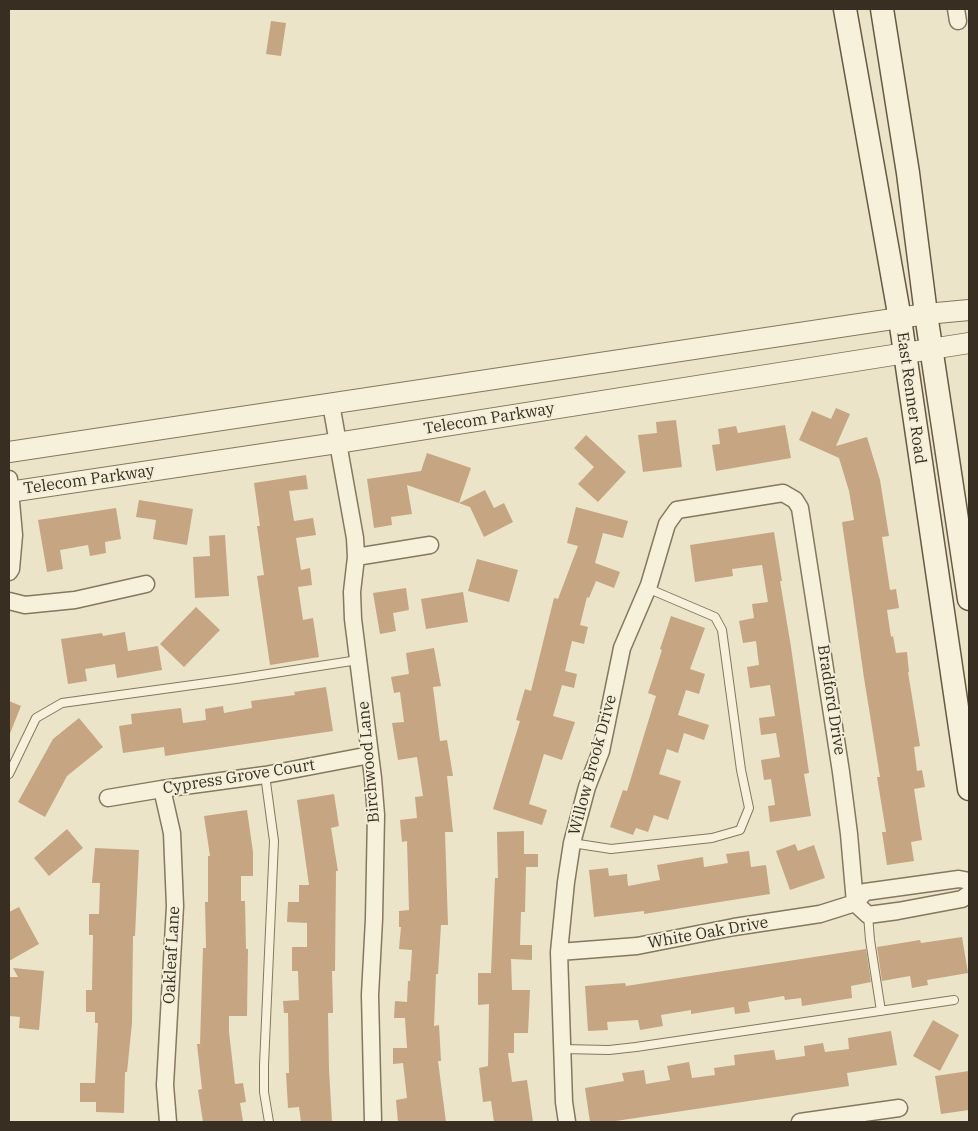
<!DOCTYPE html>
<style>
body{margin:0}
#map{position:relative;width:978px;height:1131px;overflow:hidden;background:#ebe4c9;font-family:"IBM Plex Serif",serif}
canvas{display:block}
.frame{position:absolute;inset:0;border:10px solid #382e21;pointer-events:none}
</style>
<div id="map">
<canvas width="978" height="1131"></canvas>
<div class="frame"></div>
</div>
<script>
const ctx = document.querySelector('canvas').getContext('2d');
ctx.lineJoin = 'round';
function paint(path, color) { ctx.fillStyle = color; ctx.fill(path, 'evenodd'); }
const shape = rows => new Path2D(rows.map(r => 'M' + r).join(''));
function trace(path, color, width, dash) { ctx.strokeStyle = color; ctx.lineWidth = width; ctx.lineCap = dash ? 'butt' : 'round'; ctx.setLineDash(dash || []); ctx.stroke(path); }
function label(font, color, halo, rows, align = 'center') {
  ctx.font = font + ' "IBM Plex Serif",serif'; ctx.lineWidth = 4; ctx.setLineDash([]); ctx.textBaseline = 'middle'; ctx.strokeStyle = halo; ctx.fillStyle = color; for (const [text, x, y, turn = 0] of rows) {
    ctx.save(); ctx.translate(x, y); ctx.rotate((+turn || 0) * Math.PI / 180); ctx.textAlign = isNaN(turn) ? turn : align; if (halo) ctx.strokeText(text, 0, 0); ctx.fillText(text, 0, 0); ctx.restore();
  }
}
paint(shape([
 [271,21,286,23,281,56,266,54],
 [836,408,850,414,836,446,867,437,880,480,889,536,882,537,890,590,896,589,899,608,887,610,891,637,893,636,896,653,907,652,909,672,908,672,920,746,914,747,917,771,922,770,925,787,914,789,922,840,911,842,914,861,887,865,882,832,886,832,877,777,880,777,864,678,842,522,854,520,849,491,839,458,799,440,812,411,831,419],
 [676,420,682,467,643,472,638,435,657,433,656,422],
 [785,425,791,458,716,471,712,445,720,444,718,429,736,426,738,433],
 [586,435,626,472,598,502,578,484,594,467,574,448],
 [427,453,471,468,459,503,485,490,494,508,504,503,513,522,484,537,470,507,407,485,412,514,391,517,392,525,374,528,367,479,421,471],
 [306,475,308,489,289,491,294,521,313,518,316,535,296,538,301,570,310,568,312,585,298,587,303,620,313,618,319,657,270,665,257,576,264,575,257,526,260,526,254,483],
 [139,500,193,509,187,545,153,539,156,520,136,517],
 [576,507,628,521,623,538,603,533,595,563,620,572,614,588,596,581,589,598,587,597,580,625,588,627,584,644,572,641,565,671,577,674,574,688,562,685,553,716,575,722,562,760,544,754,529,804,547,810,542,825,493,809,520,721,516,720,525,689,531,691,554,598,558,599,578,546,567,543],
 [116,508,121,539,105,542,106,553,90,556,88,545,60,550,63,569,47,572,38,520],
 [774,532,782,581,780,581,791,647,809,773,804,774,811,816,770,822,768,806,775,805,771,779,764,780,761,760,780,757,776,733,761,735,759,718,775,716,770,685,750,688,747,667,759,665,756,641,743,643,739,621,754,618,752,604,768,602,762,565,732,569,733,576,695,582,690,545],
 [225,535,229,596,195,598,193,557,210,556,209,536],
 [477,559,518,570,509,602,468,591],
 [406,588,409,610,393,613,396,631,380,634,373,593],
 [463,592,468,622,426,629,421,599],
 [196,607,220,630,184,667,160,644],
 [671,616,705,628,690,669,705,674,699,694,686,690,678,715,709,725,704,740,684,733,678,753,667,749,659,774,681,781,668,820,654,815,648,832,636,828,633,835,610,827,623,790,627,791,656,696,648,693,662,650,660,649],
 [125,632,128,651,158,646,162,670,117,678,115,664,85,669,87,681,68,684,61,639,102,633,103,636],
 [434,648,441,686,433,687,440,741,447,740,453,776,447,776,453,832,445,832,448,925,441,925,438,974,436,974,434,1026,439,1025,441,1061,438,1061,446,1122,398,1122,396,1100,407,1098,403,1063,393,1064,393,1048,407,1048,405,1018,394,1018,395,1001,407,1002,408,981,410,981,412,950,399,949,401,927,399,927,399,911,409,910,407,841,402,842,400,820,417,818,415,797,423,796,417,757,398,760,392,723,404,722,400,692,394,693,391,677,409,674,406,653],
 [326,687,333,731,165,756,164,747,123,753,119,726,132,724,131,714,181,708,183,723,206,720,205,709,223,706,224,713,252,708,251,701,295,695,294,692],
 [9,701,21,706,9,736],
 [79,718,103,747,67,776,45,817,18,802,53,739],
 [334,794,339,826,331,828,338,871,336,871,335,971,332,971,333,1013,328,1013,329,1069,332,1122,301,1122,299,1107,288,1108,286,1073,289,1073,288,1013,284,1013,283,1001,299,1000,298,971,292,971,292,947,307,947,307,923,287,922,288,902,299,902,299,885,309,885,297,800],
 [247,810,253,852,253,876,241,876,241,901,245,901,246,949,248,949,247,1016,229,1016,229,1032,235,1084,243,1083,246,1102,240,1103,243,1121,203,1122,198,1090,202,1089,197,1044,200,1044,203,948,206,948,205,902,208,902,208,856,210,856,204,816],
 [67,829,83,848,49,876,34,858],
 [524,831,524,854,538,854,538,867,526,867,525,912,521,912,520,945,532,945,532,960,511,959,512,990,530,990,528,1033,514,1033,514,1053,508,1053,512,1082,527,1080,533,1122,494,1122,491,1101,483,1102,479,1068,488,1066,489,1004,478,1005,478,973,491,973,495,878,498,878,497,832],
 [795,844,798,851,814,845,825,878,790,890,776,851],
 [95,848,139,850,135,936,133,936,132,1023,127,1072,125,1072,124,1113,96,1112,96,1102,80,1102,80,1083,95,1083,98,1023,95,1023,95,1012,86,1012,86,990,92,990,93,935,89,935,89,914,99,914,100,883,92,883],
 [749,851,751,867,766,865,770,894,644,914,644,911,594,917,589,870,608,868,609,876,627,874,628,886,660,880,657,865,703,857,704,867,728,863,726,854],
 [19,907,39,944,9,961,9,912],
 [962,937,968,973,927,980,928,985,912,988,910,976,882,981,877,947,920,940,921,943],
 [866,949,871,982,851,986,852,998,802,1006,801,998,785,1000,784,996,748,1002,750,1012,735,1014,734,1007,691,1014,691,1010,661,1015,663,1026,640,1030,638,1020,607,1022,608,1030,588,1031,585,986,625,983,626,986],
 [13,968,44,971,39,1030,19,1028,20,1017,9,1016,9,977,18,977],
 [933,1020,959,1035,940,1071,913,1056],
 [891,1031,897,1065,847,1073,849,1086,609,1122,590,1122,585,1088,624,1081,622,1073,644,1070,646,1084,670,1080,667,1066,689,1062,692,1078,715,1075,714,1068,735,1065,734,1055,774,1050,776,1060,805,1056,804,1046,823,1043,825,1052,849,1049,848,1038],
 [969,1071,969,1110,941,1114,935,1076]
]), '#c6a582');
const service = shape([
 [9,774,36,718,62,703,236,679,358,660],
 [265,775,274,841,264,1065,264,1092,269,1122],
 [572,843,611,849,712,838,740,830,749,808,741,770,722,630,715,617,647,588],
 [868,915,870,940,881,1011],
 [562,1049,609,1050,636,1047,954,1000]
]);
const minor = shape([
 [956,9,958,21],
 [331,404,355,538,356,557,352,592,353,619,373,778,376,815,374,919,370,995,373,1122],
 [9,479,14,535,11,569,9,572],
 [356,557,430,545],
 [9,601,25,605,75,600,146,584],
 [162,789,172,833,175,906,165,1085,168,1122],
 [108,798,162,789,265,775,370,755],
 [855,903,868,915,898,911,962,899,969,894],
 [559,952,637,946,734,927,820,914,855,903,865,892,959,879,969,881],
 [567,1122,564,1102,559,952,566,882,572,843,587,787,601,751,622,648,649,585,667,524,677,510,783,493,795,500,800,508,841,772,849,834,855,903],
 [800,1122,899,1108]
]);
const tertiary = shape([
 [9,452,926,314,969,310],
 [9,492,337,443,969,343]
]);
const secondary = shape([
 [845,9,900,319,969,789],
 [882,9,908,173,926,314,969,599]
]);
trace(service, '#86775f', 10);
trace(minor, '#86775f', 19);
trace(tertiary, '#86775f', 22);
trace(secondary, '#685942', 25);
trace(service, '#f7f1dc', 8);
trace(minor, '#f7f1dc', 16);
trace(tertiary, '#f7f1dc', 20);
trace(secondary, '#f7f1dc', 22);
label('16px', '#382e21', '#f3eed8', [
 ["East Renner Road",911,398,82],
 ["Telecom Parkway",489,419,-9],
 ["Telecom Parkway",89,480,-8],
 ["Bradford Drive",831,700,81],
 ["Birchwood Lane",369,762,-95],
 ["Willow Brook Drive",593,765,-75],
 ["Cypress Grove Court",239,777,-9],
 ["White Oak Drive",708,933,-10],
 ["Oakleaf Lane",172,955,-87]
]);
</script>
